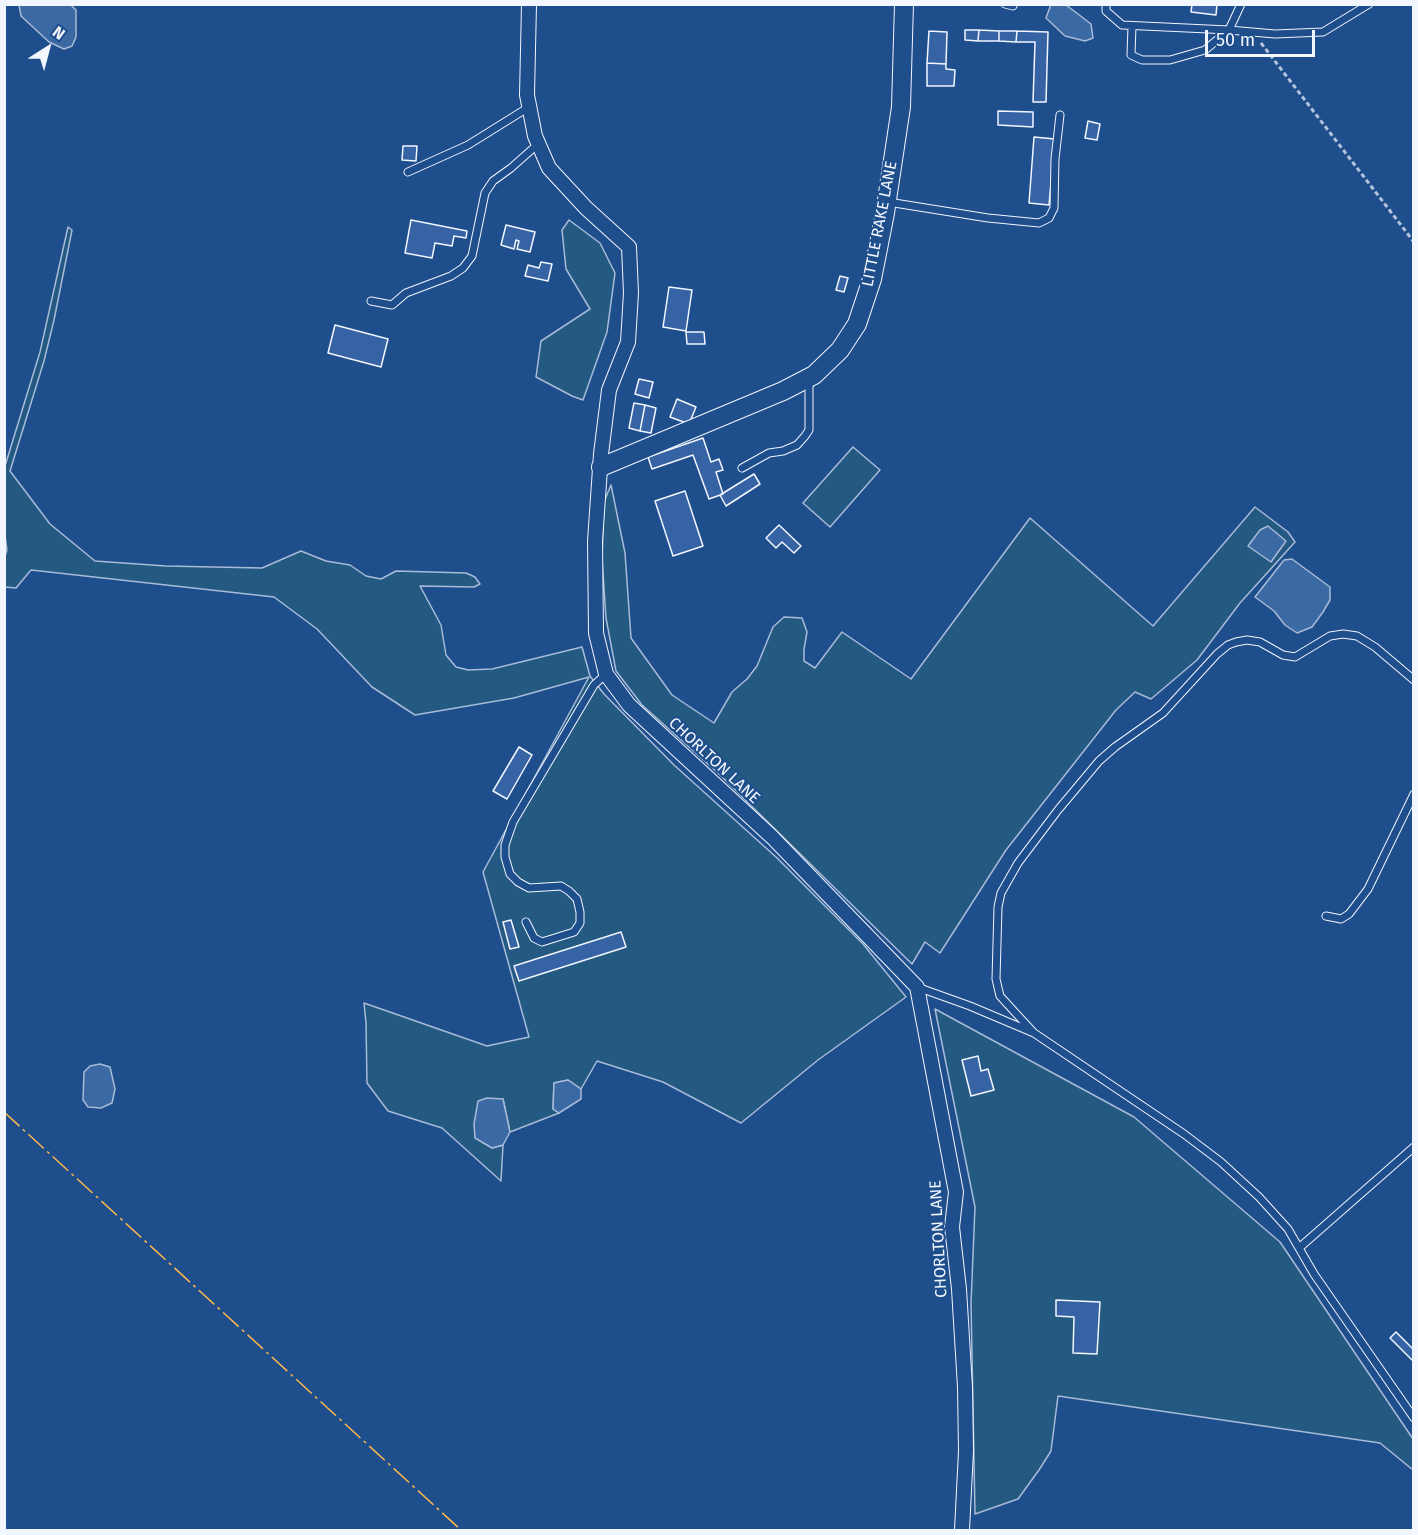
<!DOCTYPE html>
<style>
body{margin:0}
#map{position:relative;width:1418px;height:1535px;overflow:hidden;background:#1f4e8c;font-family:"Fira Sans",sans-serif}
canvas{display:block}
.frame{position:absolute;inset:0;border:6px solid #f2f6ff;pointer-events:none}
.north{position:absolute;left:18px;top:18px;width:60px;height:60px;-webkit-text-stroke:4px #1f4e8c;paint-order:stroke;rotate:36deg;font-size:16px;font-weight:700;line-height:24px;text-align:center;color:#f2f6ff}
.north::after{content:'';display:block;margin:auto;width:21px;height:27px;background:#f2f6ff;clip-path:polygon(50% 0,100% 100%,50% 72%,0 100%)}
.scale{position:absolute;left:1205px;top:30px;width:110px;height:27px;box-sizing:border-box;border:3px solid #f2f6ff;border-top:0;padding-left:8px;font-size:18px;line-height:21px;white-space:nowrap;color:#f2f6ff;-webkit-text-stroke:4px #1f4e8c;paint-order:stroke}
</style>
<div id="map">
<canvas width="1418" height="1535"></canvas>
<div class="frame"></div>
<div class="north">N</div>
<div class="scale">50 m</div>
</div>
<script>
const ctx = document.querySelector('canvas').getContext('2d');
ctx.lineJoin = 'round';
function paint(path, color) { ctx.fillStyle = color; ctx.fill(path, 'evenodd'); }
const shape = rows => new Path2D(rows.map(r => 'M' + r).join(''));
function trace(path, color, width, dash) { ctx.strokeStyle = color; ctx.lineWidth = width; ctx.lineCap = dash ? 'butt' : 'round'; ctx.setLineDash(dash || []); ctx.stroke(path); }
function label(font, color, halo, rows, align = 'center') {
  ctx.font = font + ' "Fira Sans",sans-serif'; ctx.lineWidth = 4.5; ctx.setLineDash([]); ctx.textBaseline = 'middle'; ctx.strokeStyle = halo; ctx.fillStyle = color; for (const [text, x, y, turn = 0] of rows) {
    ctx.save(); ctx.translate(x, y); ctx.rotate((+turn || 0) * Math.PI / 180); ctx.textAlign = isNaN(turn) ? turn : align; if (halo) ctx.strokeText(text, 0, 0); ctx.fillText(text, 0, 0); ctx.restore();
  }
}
const green = shape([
 [569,220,600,243,615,273,607,332,583,400,572,396,536,377,541,341,590,309,566,269,562,230,569,220],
 [68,227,72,230,54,320,44,361,10,471,50,524,95,561,166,566,262,568,301,551,326,561,350,565,366,576,381,579,396,571,466,573,475,577,480,584,474,587,420,586,441,625,446,655,456,667,468,670,492,669,582,647,590,676,604,694,674,765,776,857,863,944,906,997,818,1060,741,1123,663,1082,597,1061,581,1089,568,1080,554,1083,553,1109,559,1113,510,1132,503,1099,492,1148,503,1145,501,1181,442,1128,388,1111,367,1083,366,1023,364,1003,487,1046,529,1037,483,872,589,677,514,698,415,715,372,687,317,629,274,597,31,570,16,588,5,587,4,559,7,550,4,528,5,466,40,352,68,227],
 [853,447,880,470,830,527,803,503,853,447],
 [611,485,625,553,631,638,672,695,714,723,732,692,747,679,757,666,773,627,784,617,802,618,807,632,804,649,804,661,815,668,842,632,911,679,1030,518,1153,626,1255,507,1288,532,1295,542,1240,603,1197,660,1151,699,1135,692,1116,710,1006,850,940,953,925,942,912,964,718,773,642,705,616,671,606,618,602,559,604,502,611,485],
 [935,1009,1134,1117,1280,1242,1413,1439,1413,1470,1380,1443,1058,1396,1051,1451,1039,1470,1018,1499,975,1514,971,1303,975,1207,935,1009]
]);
paint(green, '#245a82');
trace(green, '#a8bbd7', 1.5);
const water = shape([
 [1051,4,1066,5,1078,14,1091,24,1093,38,1085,41,1065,36,1046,18,1051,4],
 [19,5,71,5,76,10,76,37,72,46,64,49,49,42,21,16,19,5],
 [1268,526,1286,541,1271,562,1248,546,1260,530,1268,526],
 [1292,559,1330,587,1330,600,1323,612,1312,627,1297,633,1285,625,1274,611,1255,597,1284,560,1292,559],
 [100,1064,110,1067,115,1089,112,1103,101,1108,88,1107,83,1100,84,1072,90,1066,100,1064],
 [568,1080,581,1089,581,1099,559,1113,553,1109,554,1083,568,1080],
 [487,1098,503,1099,510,1132,503,1145,492,1148,475,1138,474,1124,478,1101,487,1098]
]);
paint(water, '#3b69a3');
trace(water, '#a8bbd7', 1.5);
const building = shape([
 [1192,4,1217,4,1216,15,1191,12,1192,4],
 [965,30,979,30,978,41,965,40,965,30],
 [979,30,999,31,999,41,978,41,979,30],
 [929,31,947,32,946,64,927,63,929,31],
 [999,31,1017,31,1016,42,999,41,999,31],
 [1017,31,1048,32,1046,102,1033,102,1035,42,1016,42,1017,31],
 [927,63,946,64,946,69,955,70,954,86,927,86,927,63],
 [998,111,1033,112,1033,127,998,125,998,111],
 [1088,121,1100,124,1097,140,1085,138,1088,121],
 [1034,137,1055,139,1049,205,1029,203,1034,137],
 [403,146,417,146,416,161,402,160,403,146],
 [411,220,467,231,466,238,454,236,452,246,435,243,432,258,405,253,411,220],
 [506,225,535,232,530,252,517,249,519,241,516,240,514,249,501,245,506,225],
 [541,262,552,264,548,281,525,276,528,265,539,268,541,262],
 [840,276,848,278,844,292,836,290,840,276],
 [669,287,692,290,686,331,663,327,669,287],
 [335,325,388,339,381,367,328,353,335,325],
 [686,332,704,332,705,344,687,344,686,332],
 [639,379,653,382,649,398,635,394,639,379],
 [677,399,696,407,689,424,670,417,677,399],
 [634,403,645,405,640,431,629,428,634,403],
 [645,405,656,408,651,433,640,431,645,405],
 [703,438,711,462,719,459,723,470,716,472,723,494,709,499,693,455,652,469,648,457,703,438],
 [754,474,760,484,726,506,720,495,754,474],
 [685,491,703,546,673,556,655,501,685,491],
 [779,525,801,546,794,553,782,542,776,548,766,538,779,525],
 [519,747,532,755,507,799,493,791,519,747],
 [511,920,519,947,510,949,503,922,511,920],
 [621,932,626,947,519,981,514,966,621,932],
 [978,1056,981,1071,988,1069,994,1090,971,1096,962,1060,978,1056],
 [1056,1300,1100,1302,1097,1354,1073,1353,1074,1317,1056,1316,1056,1300],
 [1396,1332,1414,1350,1413,1361,1390,1338,1396,1332]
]);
paint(building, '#3563a3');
trace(building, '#f2f6ff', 1.5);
const lane = shape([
 [1005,4,1013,6],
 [1106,4,1106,11,1122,25,1229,30,1241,4],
 [1132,26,1131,55,1142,60,1170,60,1205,50,1229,30,1275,34,1323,32,1369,4],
 [408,172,468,145,529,107],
 [888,202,988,218,1039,223,1049,218,1054,208,1055,159,1060,115],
 [371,301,392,305,406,293,451,276,463,268,472,256,485,193,493,181,511,168,538,144],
 [742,468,769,453,783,451,797,445,805,436,809,430,809,380],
 [1326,916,1341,919,1349,914,1368,889,1414,794],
 [526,922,534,938,542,942,574,932,580,923,580,912,577,899,569,891,561,886,529,888,518,882,510,874,505,857,505,845,513,822,594,685,606,674],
 [917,987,970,1006,1034,1033,1184,1134,1221,1162,1259,1197,1288,1229,1314,1274,1414,1418],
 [1034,1033,1000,996,996,979,998,907,1001,893,1018,863,1058,810,1099,761,1115,747,1163,713,1217,654,1228,645,1236,642,1247,640,1260,642,1283,655,1295,657,1330,636,1343,634,1357,636,1375,647,1414,680],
 [1299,1248,1414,1147]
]);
const street = shape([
 [529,4,527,95,535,136,549,168,586,208,629,247,631,293,628,342,609,390,601,454,595,541,596,633,606,674,629,705,772,837,917,987,956,1192,952,1227,959,1289,965,1387,966,1451,962,1530]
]);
const secondary = shape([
 [601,467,783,391,814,375,840,350,857,324,872,279,885,213,901,107,904,4]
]);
trace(lane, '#f2f6ff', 9);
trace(street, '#f2f6ff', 16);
trace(secondary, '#f2f6ff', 20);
trace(shape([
 [1261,43,1414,242]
]), '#b3c4dc', 3, [4.5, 3]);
trace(lane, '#1f4e8c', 7);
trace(street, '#1f4e8c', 14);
trace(secondary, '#1f4e8c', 18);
trace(shape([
 [4,1112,461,1530]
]), '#ffb74d', 1.5, [21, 4.5, 3, 4.5]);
label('16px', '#f2f6ff', '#1f4e8c', [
 ["LITTLE RAKE LANE",880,224,-79],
 ["CHORLTON LANE",714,761,43],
 ["CHORLTON LANE",939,1239,-93]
]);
</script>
